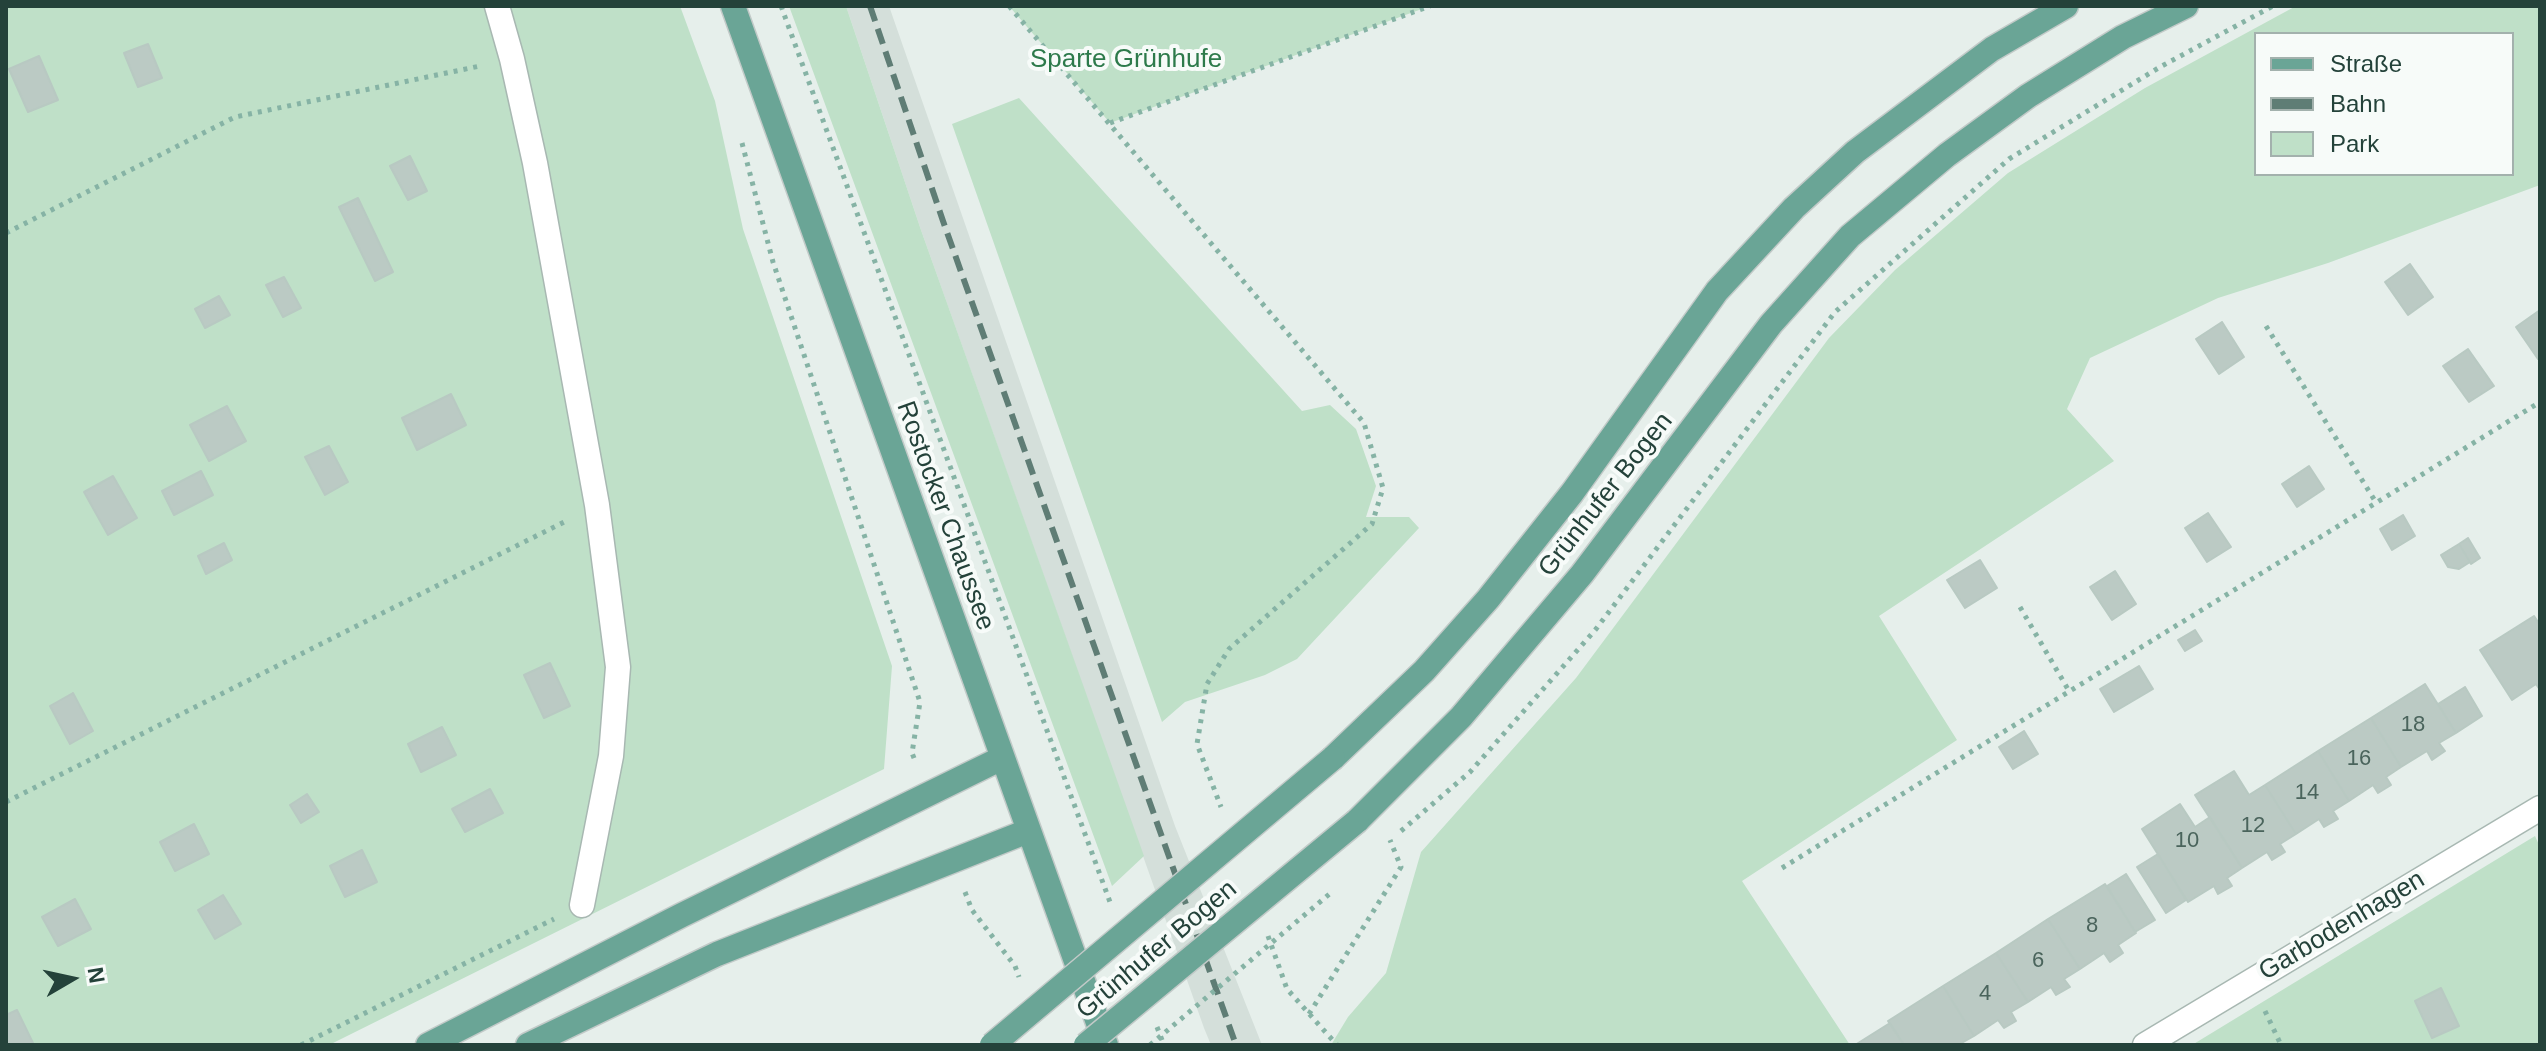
<!DOCTYPE html>
<meta charset="utf-8">
<style>
body{margin:0}
#map{position:relative;width:2546px;height:1051px;overflow:hidden;background:#e6efeb;font-family:Helvetica,sans-serif}
canvas{display:block}
.frame{position:absolute;inset:0;border:8px solid #24423a;pointer-events:none}
.legend{position:absolute;left:2254px;top:32px;width:260px;height:144px;box-sizing:border-box;background:#f7fbf9;border:2px solid #a3b1ad;margin:0;padding:10px 14px;list-style:none;font-size:24px;color:#24423a}
.legend li{display:flex;align-items:center;gap:16px;height:40px}
.legend b{width:40px;border:2px solid #a3b1ad}
.north{position:absolute;left:32px;top:939px;width:80px;height:80px;-webkit-text-stroke:6px #f7fbf9;paint-order:stroke;rotate:81deg;font-size:22px;font-weight:700;line-height:32px;text-align:center;color:#24423a}
.north::after{content:'';display:block;margin:auto;width:28px;height:36px;background:#24423a;clip-path:polygon(50% 0,100% 100%,50% 72%,0 100%)}
</style>
<div id="map">
<canvas width="2546" height="1051"></canvas>
<div class="frame"></div>
<ul class="legend">
<li><b style="height:10px;background:#6aa596"></b>Straße</li>
<li><b style="height:10px;background:#5f7d75"></b>Bahn</li>
<li><b style="height:22px;background:#bfe0c8"></b>Park</li>
</ul>
<div class="north">N</div>
</div>
<script>
const ctx = document.querySelector('canvas').getContext('2d');
ctx.lineJoin = 'round';
function paint(path, color) { ctx.fillStyle = color; ctx.fill(path, 'evenodd'); }
const shape = rows => new Path2D(rows.map(r => 'M' + r).join(''));
function trace(path, color, width, dash) { ctx.strokeStyle = color; ctx.lineWidth = width; ctx.lineCap = dash ? 'butt' : 'round'; ctx.setLineDash(dash || []); ctx.stroke(path); }
function label(font, color, halo, rows, align = 'center') {
  ctx.font = font + ' Helvetica,sans-serif'; ctx.lineWidth = 8; ctx.setLineDash([]); ctx.textBaseline = 'middle'; ctx.strokeStyle = halo; ctx.fillStyle = color; for (const [text, x, y, turn = 0] of rows) {
    ctx.save(); ctx.translate(x, y); ctx.rotate((+turn || 0) * Math.PI / 180); ctx.textAlign = isNaN(turn) ? turn : align; if (halo) ctx.strokeText(text, 0, 0); ctx.fillText(text, 0, 0); ctx.restore();
  }
}
paint(shape([
 [846,6,889,6,1175,826,1262,1045,1211,1045,1204,1028,921,230]
]), '#d4dfda');
paint(shape([
 [6,6,680,6,715,101,743,229,892,666,884,769,329,1045,6,1045],
 [789,6,846,6,921,230,1144,856,1112,886],
 [1009,6,1430,6,1110,123],
 [2296,6,2540,6,2540,185,2328,263,2218,298,2090,358,2067,409,2114,461,1879,616,1957,740,1742,881,1850,1045,1331,1045,1348,1017,1386,973,1421,852,1576,678,1829,338,1895,270,2008,173,2145,88],
 [2256,34,2512,34,2512,174,2256,174],
 [1019,98,1302,411,1330,405,1356,429,1376,486,1366,517,1409,517,1419,528,1297,659,1265,675,1185,702,1162,722,952,124],
 [2535,836,2540,847,2540,1045,2192,1045]
]), '#bfe0c8');
const building = shape([
 [148,44,162,78,138,87,124,53,148,44],
 [39,56,58,100,28,112,9,69,39,56],
 [410,156,427,191,408,200,390,166,410,156],
 [358,198,393,272,375,281,339,207,358,198],
 [2410,264,2433,297,2408,315,2385,282,2410,264],
 [284,277,301,308,283,317,266,285,284,277],
 [219,296,230,315,205,328,195,309,219,296],
 [2540,310,2540,357,2538,359,2516,327,2540,310],
 [2222,322,2244,357,2219,374,2196,339,2222,322],
 [2468,349,2494,386,2469,402,2443,366,2468,349],
 [451,394,466,425,417,450,402,418,451,394],
 [227,406,246,441,209,461,190,425,227,406],
 [329,446,348,482,325,495,305,457,329,446],
 [2309,466,2324,489,2297,507,2282,484,2309,466],
 [201,471,213,495,174,515,162,491,201,471],
 [113,476,137,518,108,535,84,492,113,476],
 [2208,513,2231,547,2207,562,2185,528,2208,513],
 [2403,515,2415,536,2392,550,2380,529,2403,515],
 [2468,538,2480,558,2471,564,2459,544,2468,538],
 [224,543,232,560,206,574,198,556,224,543],
 [2459,544,2470,562,2459,569,2448,567,2441,555,2459,544],
 [1980,560,1997,588,1965,608,1947,580,1980,560],
 [2115,571,2136,604,2112,620,2090,587,2115,571],
 [2534,616,2540,625,2540,690,2536,684,2512,700,2480,650,2534,616],
 [2195,630,2202,641,2185,651,2178,640,2195,630],
 [550,663,570,706,544,718,524,675,550,663],
 [2139,666,2153,689,2114,712,2100,689,2139,666],
 [2425,684,2456,733,2439,743,2445,751,2432,760,2427,751,2401,767,2371,718,2425,684],
 [2465,687,2482,716,2456,733,2438,704,2465,687],
 [73,693,93,731,70,744,50,706,73,693],
 [2371,718,2401,767,2386,777,2391,785,2378,793,2373,785,2349,801,2318,751,2371,718],
 [442,727,456,755,421,772,408,744,442,727],
 [2024,731,2038,754,2013,769,1999,747,2024,731],
 [2318,751,2349,801,2333,811,2338,819,2324,827,2319,819,2296,834,2265,785,2318,751],
 [2234,771,2249,795,2265,785,2296,834,2280,844,2285,852,2272,860,2267,852,2242,868,2195,795,2234,771],
 [490,789,503,813,465,832,452,809,490,789],
 [307,794,319,812,301,823,290,805,307,794],
 [2180,804,2195,827,2210,817,2242,868,2227,878,2232,886,2218,894,2214,886,2188,902,2142,829,2180,804],
 [194,824,209,854,175,871,160,842,194,824],
 [362,850,377,882,345,897,330,866,362,850],
 [2158,854,2186,900,2166,913,2137,867,2158,854],
 [2126,874,2155,920,2135,932,2107,886,2126,874],
 [2105,884,2136,933,2118,945,2123,953,2110,962,2104,953,2080,969,2048,919,2105,884],
 [223,895,241,924,215,939,198,910,223,895],
 [75,899,91,929,58,946,42,917,75,899],
 [2048,919,2080,969,2064,979,2070,987,2056,995,2051,987,2028,1002,1996,953,2048,919],
 [1996,953,2028,1002,2011,1012,2016,1021,2004,1028,1998,1020,1974,1036,1943,986,1996,953],
 [1943,986,1974,1036,1958,1045,1904,1045,1888,1021,1943,986],
 [2441,988,2459,1026,2432,1038,2415,1001,2441,988],
 [17,1010,33,1043,29,1045,6,1045,6,1015,17,1010],
 [1890,1023,1904,1045,1855,1045,1890,1023]
]);
paint(building, '#bbcac4');
trace(building, '#b8c9c2', 2);
const minor = shape([
 [497,6,512,59,535,163,597,505,618,667,611,756,582,905],
 [2145,1045,2540,808]
]);
const major = shape([
 [733,6,1106,1045],
 [1333,758,1424,671,1488,599,1572,493,1717,291,1794,208,1855,152,1992,49,2066,6],
 [1357,821,1461,717,1582,574,1771,324,1850,236,1947,155,2028,96,2123,37,2186,6],
 [428,1045,682,915,1002,758],
 [528,1045,717,954,1028,831]
]);
trace(minor, '#a8b8b2', 27);
trace(major, '#c2cac8', 27);
trace(shape([
 [781,6,1110,902],
 [1009,6,1364,423,1383,488,1372,524,1229,649,1207,684,1197,744,1221,807],
 [1110,123,1430,6],
 [742,143,773,262,920,702,912,753,916,763],
 [6,233,235,117,480,66],
 [2266,326,2377,504],
 [2020,607,2069,691],
 [6,802,566,521],
 [1401,831,1470,772,1596,629,1835,312,2009,159,2160,67,2273,6],
 [1782,868,2540,402],
 [965,892,972,910,1015,966,1019,977],
 [1268,936,1287,989,1337,1045],
 [2265,1011,2281,1045],
 [1309,1014,1401,867,1390,840],
 [1157,1027,1164,1045],
 [301,1045,554,919]
]), '#86b3a5', 5, [4, 6]);
trace(minor, '#fff', 24);
trace(major, '#6aa596', 24);
trace(shape([
 [870,6,943,221,1236,1045]
]), '#5f7d75', 6, [16, 8]);
const majorBridge = shape([
 [992,1045,1333,758],
 [1086,1045,1357,821]
]);
trace(majorBridge, '#c2cac8', 27, []);
trace(shape([
 [1150,1045,1333,891]
]), '#86b3a5', 5, [4, 6]);
trace(majorBridge, '#6aa596', 24);
label('22px', '#4a645c', null, [
 ["18",2413,725],
 ["16",2359,759],
 ["14",2307,793],
 ["12",2253,826],
 ["10",2187,841],
 ["8",2092,926],
 ["6",2038,961],
 ["4",1985,994]
]);
label('26px', '#2d7a4b', '#f7fbf9', [
 ["Sparte Grünhufe",1126,60]
]);
label('26px', '#24423a', '#f7fbf9', [
 ["Grünhufer Bogen",1606,495,-52],
 ["Rostocker Chaussee",945,516,70],
 ["Garbodenhagen",2342,926,-31],
 ["Grünhufer Bogen",1157,950,-40]
]);
</script>
